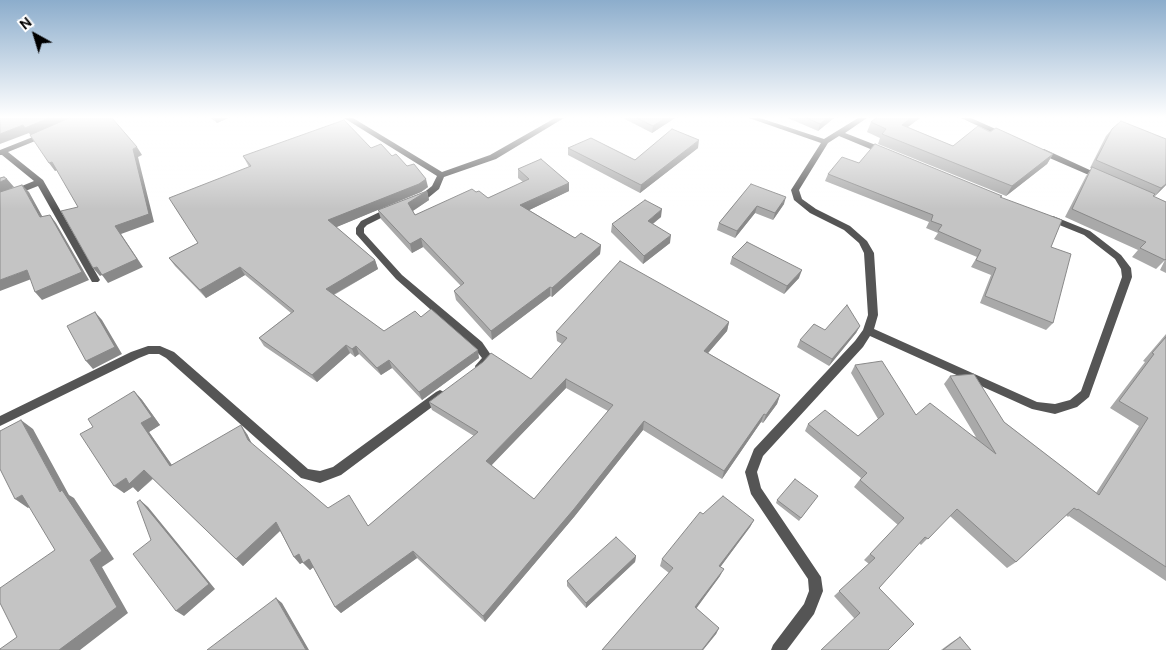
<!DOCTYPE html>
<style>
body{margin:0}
#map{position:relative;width:1166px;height:650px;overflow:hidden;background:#fff;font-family:"DM Sans",sans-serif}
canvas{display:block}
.north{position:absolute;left:10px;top:10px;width:50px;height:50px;-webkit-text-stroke:4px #fff;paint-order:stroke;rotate:321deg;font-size:14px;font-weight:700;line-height:20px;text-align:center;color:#000}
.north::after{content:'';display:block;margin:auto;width:18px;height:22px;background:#000;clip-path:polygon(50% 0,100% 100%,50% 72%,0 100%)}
</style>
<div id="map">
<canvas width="1166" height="650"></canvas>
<div class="north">N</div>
</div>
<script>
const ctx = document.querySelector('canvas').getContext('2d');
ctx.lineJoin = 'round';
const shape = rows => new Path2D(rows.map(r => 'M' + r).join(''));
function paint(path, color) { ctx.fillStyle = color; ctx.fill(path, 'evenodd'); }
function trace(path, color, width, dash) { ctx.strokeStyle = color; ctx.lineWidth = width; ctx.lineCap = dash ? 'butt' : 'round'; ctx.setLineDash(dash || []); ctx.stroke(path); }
paint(shape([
 [344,118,353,118,442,172,490,155,555,118,564,118,496,159,444,177,439,189,428,198,417,202,414,201,414,197,422,194,432,186,437,176,344,118],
 [749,118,760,118,824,139,858,118,867,118,845,133,886,149,886,153,880,153,839,136,828,143,799,190,802,199,816,209,850,226,867,241,874,253,878,315,874,329,1037,402,1055,404,1070,400,1081,391,1122,277,1121,269,1115,259,1084,235,1047,220,1046,218,1047,216,1053,216,1090,231,1121,255,1131,268,1132,277,1089,397,1077,407,1055,414,1032,409,870,336,863,347,763,456,757,472,761,488,821,577,823,591,814,614,787,650,771,650,773,645,804,604,809,591,808,579,751,494,745,472,754,449,855,341,863,330,868,315,864,253,859,243,844,230,810,213,794,200,791,190,821,143,749,118],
 [961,118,971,118,1009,135,1005,137,1002,137,961,118],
 [43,133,46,133,50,135,8,152,43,180,100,280,98,282,92,282,38,186,0,201,0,195,34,181,2,155,0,155,0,150,43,133],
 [1038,149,1044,149,1105,177,1101,179,1098,179,1038,153,1038,149],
 [392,206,395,207,395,211,367,225,364,228,364,233,402,275,482,342,493,358,484,369,480,370,476,369,475,366,482,358,474,348,396,279,356,234,356,228,361,221,392,206],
 [148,346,160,346,174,352,308,469,320,471,333,467,436,392,440,390,444,392,445,395,444,398,341,475,320,483,301,478,166,358,159,354,149,354,139,358,0,426,0,416,131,352,148,346]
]), '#555');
paint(shape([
 [211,118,228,118,217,123],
 [623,118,675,118,652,133],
 [788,118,834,118,818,131],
 [876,118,920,118,908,127,953,146,990,132,1053,154,1047,164,1006,196,878,144,880,138,867,132,871,122],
 [1112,129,1166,139,1166,185,1155,196,1153,196,1166,202,1166,273,1160,270,1165,260,1156,269,1132,257,1138,250,1065,217,1086,176,1092,168,1090,168,1106,136],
 [371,148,392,156,428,187,421,192,336,227,375,260,378,269,334,295,384,331,421,317,479,358,422,400,392,368,381,375,359,354,355,357,350,353,317,382,264,346,259,338,291,313,245,275,206,298,175,266,169,258,198,243,249,167,243,156],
 [568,148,635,160,698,148,640,193,568,155],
 [859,163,1001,198,1051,247,1053,323,1046,330,980,303,991,275,971,267,977,257,934,239,938,233,926,228,929,222,825,181,828,174],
 [518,169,569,183,569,191,529,210,575,238,601,245,600,254,552,297,550,296,492,340,456,300,454,291,461,286,423,247,412,253,381,219,378,210,427,191,429,200,413,211,415,215,476,192,488,198,523,182,518,178],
 [751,184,784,204,773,220,755,213,735,238,717,230,719,223],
 [661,217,653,224,670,243,643,264,611,232,612,224],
 [732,257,799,278,784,294,730,264],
 [729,322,727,331,708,353,780,395,777,404,763,423,761,422,722,479,643,430,574,517,485,622,417,558,341,613,335,607,313,567,310,570,303,562,300,564,294,557,280,531,243,566,153,479,138,492,133,487,124,493,93,427,134,391,142,400,160,425,149,432,172,465,247,434,252,444,328,508,368,526,474,436,432,410,429,402,531,379,562,344,557,341,556,332],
 [566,388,608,411,534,499,491,465],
 [860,326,856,333,829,366,797,347,800,340,825,330],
 [1166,334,1166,581,1069,516,1068,517,1066,515,1016,562,1007,568,950,516,921,545,919,543,879,588,914,624,854,618,834,596,869,564,864,560,898,525,854,487,861,478,805,431,808,424,858,436,878,419,851,373,855,365,916,415,976,437,944,384,950,376,1004,422,1096,493,1139,426,1110,408,1145,362,1143,361],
 [815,499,799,521,776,503,777,500],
 [703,514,754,520,750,527,720,567,720,576,696,608,719,628,716,634,703,650,602,650,669,573,660,566,662,559],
 [636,556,635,562,586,608,567,586,567,581],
 [960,637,971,650,941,650,952,642]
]), '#a9a9a9');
paint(shape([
 [49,118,74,118,31,136,29,133,0,144,0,134,23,125],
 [214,118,228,118,217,123],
 [665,118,675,118,652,133,653,126],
 [827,118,834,118,818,131,820,124],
 [911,118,920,118,898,134,902,125],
 [699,140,698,148,640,193,641,185],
 [137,147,142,155,138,157,154,222,121,234,143,267,108,283,102,275,100,276,93,268,97,267,115,226,133,149],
 [1053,154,1047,164,1006,196,1012,186],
 [52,162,58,170,55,171,49,163],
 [7,179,14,187,0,193,0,182],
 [426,179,428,187,421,192,332,229,328,220],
 [569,183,569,191,521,214,520,205],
 [1166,184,1166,185,1155,196,1161,188],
 [22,185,29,192,47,225,40,217],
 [427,191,429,200,411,212,408,203],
 [786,197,784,204,773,220,775,213],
 [757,206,755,213,735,238,737,231],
 [662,209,661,217,647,228,648,221],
 [50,215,56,223,89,280,42,300,35,292],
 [671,235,670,243,643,264,644,256],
 [421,238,423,247,412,253,410,244],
 [601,245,600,254,552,297,552,288],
 [375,260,378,269,329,297,326,289],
 [240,267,245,275,206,298,200,290],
 [27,270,34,278,0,291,0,280],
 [802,270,799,278,784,294,787,286],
 [550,287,550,296,492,340,491,331],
 [95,312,102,320,122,354,93,369,86,361],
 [729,322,727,331,702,360,704,351],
 [860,326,856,333,829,366,832,359],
 [346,345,350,353,317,382,312,375],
 [356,346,359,354,355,357,352,349],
 [478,350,479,358,422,400,419,392],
 [389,360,392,368,381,375,377,368],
 [566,379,566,388,488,469,486,461],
 [134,391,142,400,160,425,149,432,178,474,170,466,141,423],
 [780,395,777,404,763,423,766,415],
 [764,414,761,422,722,479,724,471],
 [21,420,33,429,69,495,74,498,114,559,102,567,128,613,80,650,59,650,90,560,60,492],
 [644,421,643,430,574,517,485,622,483,616],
 [241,425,247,434,254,448,248,440],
 [144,470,153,478,138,492,133,487,124,493,114,486,126,478],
 [22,495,35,503,28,508,15,499],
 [140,500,148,507,215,589,184,616,176,611],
 [754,520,750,527,716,573,719,566],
 [276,522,282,529,243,566,236,559],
 [413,551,417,558,341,613,335,607],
 [299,554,305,561,300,564,294,557],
 [636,556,635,562,586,608,586,603],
 [309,559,315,566,310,570,303,563],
 [724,569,720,576,693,613,695,607],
 [276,598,282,603,309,650,306,650],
 [719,628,716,634,703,650,702,650]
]), '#898989');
const building = shape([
 [0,118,23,118,23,119,26,118,49,118,25,128,23,125,0,134,0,118],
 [69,118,112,118,137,147,133,149,149,214,115,226,137,259,102,275,97,267,93,268,61,211,78,207,52,162,49,163,30,135,69,118],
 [637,118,665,118,653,126,637,118],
 [807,118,827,118,820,124,807,118],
 [876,118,911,118,902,125,953,146,978,126,990,132,996,128,1053,154,1012,186,882,134,886,129,871,122,876,118],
 [344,120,371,148,381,144,392,156,396,154,407,166,414,164,426,179,419,184,328,220,375,260,326,289,384,331,415,311,421,317,431,309,478,350,419,392,389,360,377,368,356,346,352,349,346,345,312,375,259,338,294,311,240,267,200,290,169,258,198,243,169,198,251,166,243,156,344,120],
 [1121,121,1166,139,1166,184,1161,188,1096,160,1112,129,1121,121],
 [672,129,699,140,641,185,568,148,591,138,635,160,672,129],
 [875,144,1002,196,1000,197,1062,220,1051,247,1071,254,1053,323,985,296,996,268,976,260,981,250,938,231,942,225,931,221,933,215,828,174,842,157,859,163,875,144],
 [541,159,569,183,520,205,575,238,581,233,601,245,552,288,550,287,491,331,454,291,464,283,421,238,410,244,378,210,427,191,408,203,415,215,472,189,476,192,479,191,488,198,529,179,518,169,541,159],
 [1092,167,1155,194,1153,196,1166,202,1166,259,1165,260,1140,248,1146,242,1072,209,1092,167],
 [4,177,7,179,0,182,0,178,4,177],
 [751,184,786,197,775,213,757,206,737,231,719,223,751,184],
 [22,185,40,217,50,215,82,272,35,292,27,270,0,280,0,192,22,185],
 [645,200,662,209,648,221,671,235,644,256,612,224,645,200],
 [747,242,802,270,787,286,732,257,747,242],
 [620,261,729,322,704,351,780,395,766,415,764,414,724,471,644,421,574,509,483,616,413,551,335,607,309,559,303,563,299,554,294,557,276,522,236,559,144,470,129,484,126,478,114,486,80,434,93,427,88,419,134,391,152,417,141,423,170,466,241,425,248,440,328,508,349,495,368,526,478,432,429,402,483,362,491,353,531,379,567,338,556,332,620,261],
 [566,379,613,405,534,499,486,461,566,379],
 [847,305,860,326,832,359,800,340,814,324,825,330,847,305],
 [95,312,115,347,86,361,67,326,95,312],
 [1166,337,1166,567,1078,509,1077,510,1074,508,1016,562,957,509,928,539,925,537,879,588,914,624,888,650,821,650,860,613,839,591,875,558,870,554,904,518,860,480,867,473,808,424,825,410,858,436,884,414,855,365,882,361,916,415,930,403,996,454,950,376,974,374,1004,422,1099,495,1148,418,1119,401,1154,354,1152,353,1166,337],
 [21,420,60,492,62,490,102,551,90,560,117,607,59,650,0,650,0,649,17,637,0,603,0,588,55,550,22,495,15,499,0,469,0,431,21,420],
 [795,479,818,496,801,518,777,500,795,479],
 [723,496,754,520,719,566,724,569,695,607,719,628,702,650,602,650,673,568,662,559,700,512,703,514,723,496],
 [140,500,209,584,176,611,133,554,151,540,137,502,140,500],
 [616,537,636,556,586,603,567,581,616,537],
 [276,598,306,650,207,650,276,598],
 [960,637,971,650,943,650,960,637]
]);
paint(building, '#c4c4c4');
trace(building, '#898989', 1);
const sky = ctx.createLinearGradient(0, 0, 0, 209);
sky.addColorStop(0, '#8cadcc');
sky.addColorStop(0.56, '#fff');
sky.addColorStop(1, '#ffffff00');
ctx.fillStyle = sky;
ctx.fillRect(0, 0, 1166, 209);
</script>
